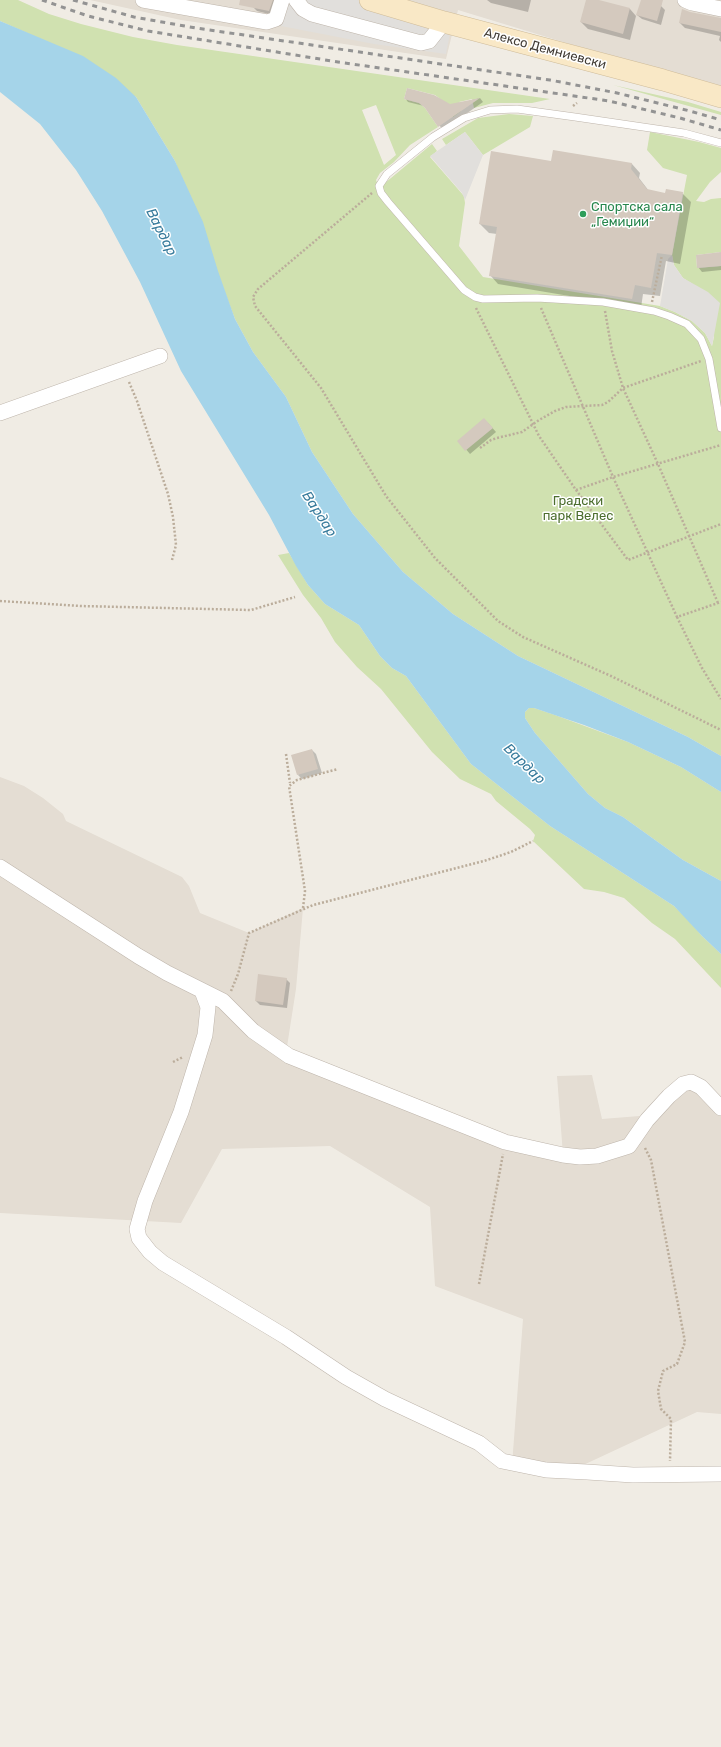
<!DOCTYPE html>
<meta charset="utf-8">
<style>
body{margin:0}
canvas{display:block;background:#f0ece4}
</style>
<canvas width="721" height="1747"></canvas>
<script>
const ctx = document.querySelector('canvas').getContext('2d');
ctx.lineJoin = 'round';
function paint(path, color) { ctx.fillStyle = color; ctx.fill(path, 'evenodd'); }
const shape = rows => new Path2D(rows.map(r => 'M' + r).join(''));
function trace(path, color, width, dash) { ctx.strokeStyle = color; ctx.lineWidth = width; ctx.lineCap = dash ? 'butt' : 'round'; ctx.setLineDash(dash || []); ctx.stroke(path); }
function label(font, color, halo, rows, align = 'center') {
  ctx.font = font + ' Rubik,sans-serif'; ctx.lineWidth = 3; ctx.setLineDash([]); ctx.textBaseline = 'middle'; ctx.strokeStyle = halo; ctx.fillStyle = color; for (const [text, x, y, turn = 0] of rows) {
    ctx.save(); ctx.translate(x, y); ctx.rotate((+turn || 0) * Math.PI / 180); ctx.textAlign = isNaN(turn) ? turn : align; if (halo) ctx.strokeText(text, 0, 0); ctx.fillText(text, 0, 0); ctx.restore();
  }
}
paint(shape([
 [90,0,721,0,721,90,458,10,446,59,181,20],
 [0,777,24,786,43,798,63,814,66,821,182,877,189,886,200,913,249,933,303,908,296,989,286,1053,300,1061,563,1155,557,1076,592,1075,602,1119,652,1115,683,1084,721,1108,721,1414,697,1412,579,1467,512,1465,523,1319,435,1286,430,1207,330,1146,222,1149,181,1223,0,1213]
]), '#e4ddd3');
paint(shape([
 [0,0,18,0,49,14,81,24,133,37,177,45,550,99,532,103,493,103,474,108,472,99,459,102,461,111,453,117,439,98,435,95,407,88,404,99,419,103,425,108,438,127,410,145,394,162,380,173,376,180,379,188,432,144,437,151,430,157,464,196,465,203,459,246,483,277,660,306,675,312,692,321,705,333,712,346,714,337,694,285,683,278,674,265,672,255,687,175,663,168,647,150,650,132,699,142,721,148,721,172,710,182,696,201,704,202,711,199,721,198,721,252,696,255,697,268,721,266,721,756,688,737,518,656,453,614,403,572,353,514,312,452,286,397,253,352,235,319,175,161,136,97,34,36,0,21],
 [376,105,396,155,384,165,362,110],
 [613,85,688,102,721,112,721,115],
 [509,114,533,116,530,127,483,155,465,132,446,145,442,139,478,118],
 [289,553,308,585,325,604,359,625,380,656,392,668,406,676,471,764,550,826,674,906,690,922,702,936,721,954,721,988,675,939,652,923,624,898,604,892,584,889,533,841,535,835,530,829,496,801,491,794,460,779,432,752,381,689,357,667,335,642,321,618,303,595,278,555],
 [529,708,534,708,555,715,628,742,681,767,721,792,721,881,683,860,623,817,605,808,588,794,535,733,525,718,525,712]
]), '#d0e1b0');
paint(shape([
 [286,0,357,0,382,11,450,33,446,54,374,44,281,26],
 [465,132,483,155,465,200,462,193,430,156],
 [672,255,674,265,683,278,708,292,720,303,712,346,705,333,692,321,675,312,660,306,668,259]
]), '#e1dfdc');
paint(shape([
 [0,21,83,56,116,78,136,97,175,161,203,222,218,271,235,319,253,352,286,397,312,452,353,514,403,572,453,614,518,656,688,737,721,756,721,792,681,767,628,742,584,725,534,708,529,708,525,712,525,718,535,733,588,794,605,808,623,817,683,860,721,881,721,954,702,936,674,906,550,826,471,764,406,676,392,668,380,656,359,625,325,604,308,585,296,566,269,515,181,371,140,282,102,211,76,170,40,124,0,92]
]), '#a5d4e9');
paint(shape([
 [254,0,279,0,273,15,257,11,253,7],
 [487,0,531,0,528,12,491,3],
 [587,0,595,0,630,9,636,16,630,40,588,29,581,22],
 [642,0,662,0,661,6,665,10,661,25,642,19,637,15],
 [721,22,721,42,719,40,720,36,685,28,680,23],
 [405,98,450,106,480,98,483,102,443,130,427,109,424,106,408,102],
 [552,162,632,164,640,173,639,178,649,191,666,194,682,193,691,202,680,264,666,261,660,296,643,294,641,308,498,284,490,275,497,234,489,233,480,224],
 [721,253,721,270,702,272,698,267],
 [488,423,496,432,470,454,459,441],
 [312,750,316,754,322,773,302,779,298,775],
 [286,979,290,983,287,1008,260,1005,256,1001]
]), '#0003');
paint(shape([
 [240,0,273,0,269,11,239,5],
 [586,0,599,0,630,8,623,34,580,22],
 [641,0,663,0,657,21,636,15],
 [682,9,690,12,721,18,721,32,679,23],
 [407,88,434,95,450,104,480,98,438,127,425,108,419,103,404,99],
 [553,150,632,163,631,169,647,189,665,193,666,189,683,192,672,255,657,253,651,288,635,285,632,299,489,276,497,227,479,224,491,151,551,161],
 [721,252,721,266,697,268,696,255],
 [484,418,493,428,465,451,457,441],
 [312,749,318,769,297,775,291,755],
 [258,974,287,978,283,1005,255,1001]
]), '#d4c9be');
const lane = shape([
 [721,143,684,133,575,117,517,109,490,110,464,118,433,137,387,174,379,186,381,193,388,202,464,290,475,297,483,299,537,298,603,302,654,311,669,316,687,324,701,339,709,359,721,428]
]);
const street = shape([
 [143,0,267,22,276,19,282,0],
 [296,0,303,9,312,14,421,43,429,41,444,22],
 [685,0,692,3,721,9],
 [0,413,160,356],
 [0,867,138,956,167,973,223,1001,253,1031,289,1056,505,1142,563,1155,580,1157,597,1156,629,1146,647,1120,669,1096,683,1084,691,1082,701,1087,721,1108],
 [202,991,208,1007,205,1035,181,1112,145,1201,137,1229,139,1238,150,1252,163,1263,286,1337,346,1377,385,1399,479,1443,502,1461,546,1470,587,1472,633,1475,721,1474]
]);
const secondary = shape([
 [370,0,444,22,663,80,721,97]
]);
trace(lane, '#beb5ab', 8);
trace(street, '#beb5ab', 16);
trace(secondary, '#cfbc9a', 22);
trace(shape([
 [573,106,577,103],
 [372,193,258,289,253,297,255,306,321,388,386,496,435,558,498,621,523,637,611,676,721,730],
 [652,302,662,255],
 [476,308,539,436,576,490,628,560,721,524],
 [541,308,613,477,677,617,721,602],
 [605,311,612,351,623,388,658,464,718,603],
 [129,382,137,401,168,494,173,517,176,545,172,560],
 [480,448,491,440,497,438,522,432,539,420,555,411,566,407,602,405,608,402,623,388,701,361],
 [576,490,613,477,721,445],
 [0,601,80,606,251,610,295,597],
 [677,617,702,668,721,699],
 [286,754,290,783],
 [303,908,305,891,289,786,297,780,338,769],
 [231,991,238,974,249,933,313,905,484,861,511,852,533,841],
 [173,1062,183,1057],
 [645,1148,651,1160,685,1342,677,1364,663,1371,658,1391,661,1409,671,1419,670,1461],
 [479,1284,503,1154]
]), '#bbad9b', 2.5, [2, 2]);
trace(lane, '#fff', 7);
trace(street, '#fff', 15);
trace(secondary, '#f9e8c6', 21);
trace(shape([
 [42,0,88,16,148,31,338,62,609,101,680,118,721,130],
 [73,0,134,17,196,28,550,80,617,93,690,111,721,120]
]), '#939393', 3, [5, 5]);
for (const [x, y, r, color] of [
 [583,214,4,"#2e9e5b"]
]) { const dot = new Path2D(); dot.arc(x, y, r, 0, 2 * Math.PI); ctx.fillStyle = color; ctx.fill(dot); trace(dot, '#fff', 1.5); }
label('13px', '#423c35', '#fff', [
 ["Алексо Демниевски",545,49,15]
]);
label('13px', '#27864d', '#fff', [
 ["Спортска сала",591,207],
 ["„Гемиџии“",591,222]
], 'left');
label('13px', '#4c6e2e', '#fff', [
 ["Градски",578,501],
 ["парк Велес",578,516]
]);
label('italic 14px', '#377b9c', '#fff', [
 ["Вардар",161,232,63],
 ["Вардар",319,514,57],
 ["Вардар",524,764,44]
]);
</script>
